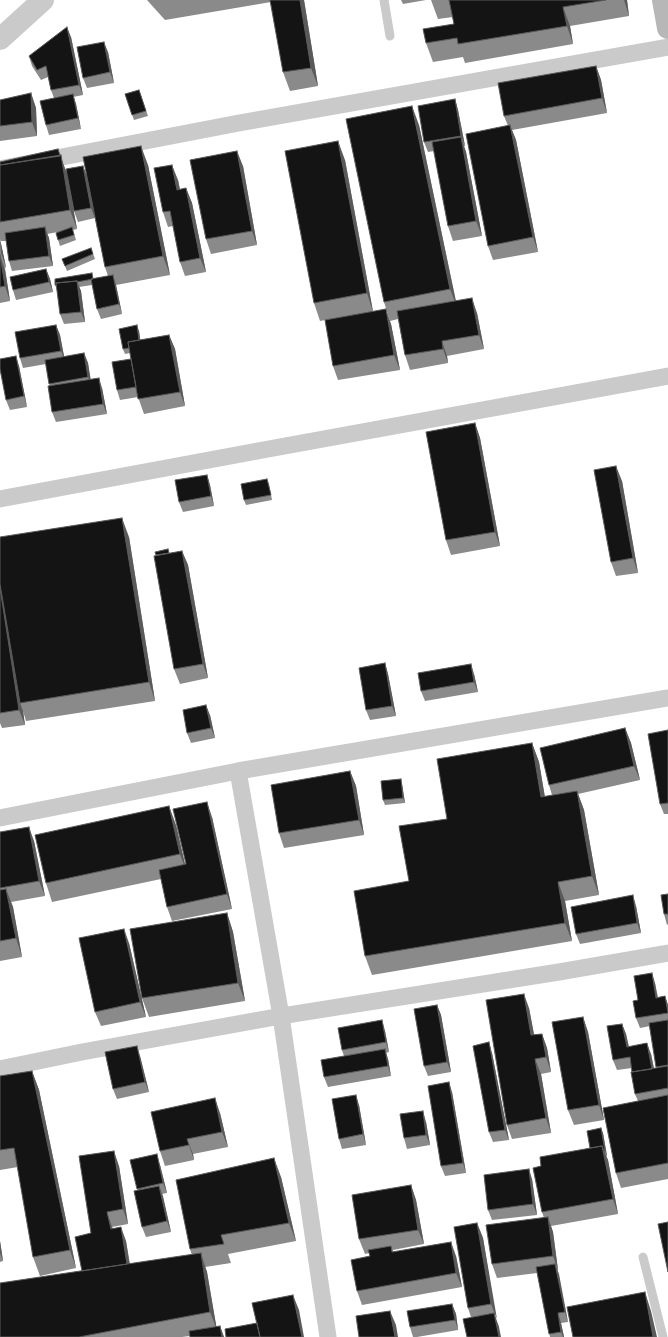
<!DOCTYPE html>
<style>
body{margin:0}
canvas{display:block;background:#fff}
</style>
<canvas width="668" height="1337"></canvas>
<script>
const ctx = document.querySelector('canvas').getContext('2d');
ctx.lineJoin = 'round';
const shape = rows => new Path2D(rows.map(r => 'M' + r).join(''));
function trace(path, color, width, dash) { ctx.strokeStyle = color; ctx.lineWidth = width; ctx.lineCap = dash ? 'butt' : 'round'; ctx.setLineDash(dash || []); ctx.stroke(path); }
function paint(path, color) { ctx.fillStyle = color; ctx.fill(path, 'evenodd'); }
trace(shape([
 [384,0,390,36],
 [643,1257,663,1337]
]), '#cacaca', 9);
trace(shape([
 [0,169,239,123,668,47],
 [0,499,263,450,668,376],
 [238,771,281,1016,328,1337],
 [0,818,238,771,668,698],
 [0,1069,82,1052,281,1016,559,972,668,953]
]), '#cacaca', 17);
trace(shape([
 [0,39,43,0]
]), '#cacaca', 22);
trace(shape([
 [663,0,668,28]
]), '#b7b7b7', 22);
paint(shape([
 [147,0,304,0,318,86,290,91,283,72,271,2,165,20],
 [401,0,426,0,403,4],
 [431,0,627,0,629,16,570,26,573,44,465,63,463,57,433,62,426,43,454,24,453,17,438,19],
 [71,37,83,95,73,97,76,104,81,129,49,135,46,125,54,98,51,90,48,77,41,80,32,66,29,56],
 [108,52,114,83,87,88,83,78],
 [596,66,601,80,607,113,512,130,516,140,538,252,493,260,488,246,508,126,504,116],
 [139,90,148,116,134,120,125,94],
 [31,93,36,108,37,136,0,141,0,100],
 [455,99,458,110,465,146,464,146,466,152,482,236,453,241,448,226,434,151,428,152,424,142],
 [419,125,456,301,477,313,484,349,447,356,448,363,410,370,405,355,398,319,390,321,384,302],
 [60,156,66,171,83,166,86,174,148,165,170,275,116,285,122,314,101,319,97,309,92,285,79,287,81,291,85,322,64,324,60,314,57,289,55,285,108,276,105,267,95,218,78,222,74,211,72,203,77,229,73,230,76,240,60,246,56,233,58,232,47,234,49,238,53,266,12,271,9,261,6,241,1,241,0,239,0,162],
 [345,160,373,311,391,324,400,370,338,380,333,366,325,320,320,321,314,303],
 [243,166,257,245,211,254,206,239],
 [178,180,180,190,186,188,192,203,206,272,185,276,180,262,173,226,168,227,163,212],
 [0,239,6,267,5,268,10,301,0,303],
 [91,248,95,259,67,271,62,259],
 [46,269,50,279,53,292,16,300,13,290],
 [56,325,60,335,64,357,84,353,88,363,90,379,102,388,107,414,56,422,52,412,50,386,46,364,23,368,20,358],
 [139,331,140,340,169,335,175,349,185,406,144,414,138,397,120,400,117,390,131,359,132,363,130,353,125,354,123,349],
 [19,366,27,407,10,410,6,400],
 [475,423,480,438,500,546,451,555,446,540],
 [207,475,210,485,214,506,183,512,179,502],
 [267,479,269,484,272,500,246,505,244,500],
 [622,481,638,573,616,576,611,562],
 [0,537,129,537,155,701,26,721,23,711,25,725,2,728,0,723],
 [182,551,188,565,208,678,180,684,174,669,170,553],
 [385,663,388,674,396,716,370,720,366,710],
 [474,674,478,692,425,701,421,691],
 [210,715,215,738,191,743,187,733],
 [625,728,631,743,640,780,578,794,584,810,599,895,565,901,572,941,372,975,365,956,409,881,447,819,532,743,539,762,545,797,552,795,549,785],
 [668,730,668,814,664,814,660,804],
 [350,771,356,786,364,835,284,848,279,833],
 [402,784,405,803,385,805,383,800],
 [212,817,232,909,172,921,167,907,161,879,52,902,46,883,176,825,185,864,186,864],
 [0,832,34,841,45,896,11,902,13,907,22,957,0,961],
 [668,894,668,924,667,925,664,914],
 [636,906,641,933,580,944,576,934],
 [227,913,233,932,245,1001,149,1017,142,998],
 [129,943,146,1017,101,1026,95,1012],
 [655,983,658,997,665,996,668,1005,668,1179,621,1188,616,1173,638,1101,635,1094,632,1068,617,1070,613,1060,622,1024,626,1034,629,1047,651,1054,654,1069,657,1068,650,1026,640,1028,636,1018,638,1000],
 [437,1005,441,1015,451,1072,428,1076,424,1066],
 [529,1008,534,1035,542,1034,547,1048,551,1072,541,1074,551,1133,512,1139,507,1125],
 [583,1017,588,1032,604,1120,574,1125,568,1110],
 [385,1031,389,1052,386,1053,388,1059,391,1076,328,1087,324,1077,344,1056,342,1050],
 [492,1053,509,1140,493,1142,489,1132],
 [140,1056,149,1092,117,1099,113,1089],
 [32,1071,39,1090,76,1268,40,1276,33,1257,18,1167,0,1170,0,1076],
 [452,1092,466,1173,445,1176,441,1166],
 [359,1105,366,1145,342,1149,339,1139],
 [220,1113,228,1147,193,1154,194,1160,165,1166,160,1151],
 [426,1122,430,1145,407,1149,404,1138],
 [601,1128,603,1133,607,1156,606,1156,608,1160,618,1214,551,1226,553,1232,558,1270,557,1271,568,1322,561,1323,564,1337,550,1337,537,1273,497,1278,492,1264,544,1218,542,1212,541,1166,590,1148],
 [160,1165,167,1193,162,1194,171,1232,146,1237,142,1227,137,1189],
 [119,1166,128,1224,112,1227,126,1241,130,1264,192,1255,190,1249,281,1177,296,1241,228,1254,231,1263,205,1267,207,1272,216,1326,220,1326,224,1337,190,1337,190,1336,182,1337,0,1337,82,1271,91,1233],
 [532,1179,537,1215,492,1220,488,1210],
 [411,1185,416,1200,424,1244,393,1250,393,1252,456,1256,462,1287,362,1305,357,1291,370,1256,369,1253,365,1254,359,1239],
 [477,1223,483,1238,496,1319,499,1327,471,1317,468,1308],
 [0,1241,3,1261,0,1262],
 [452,1304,456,1314,458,1330,417,1337,413,1337,410,1327]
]), '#8a8a8a');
paint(shape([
 [300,0,304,0,318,86,311,68],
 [624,0,627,0,629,16],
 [563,7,570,26,573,44,567,26],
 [67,27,71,37,83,95,79,85],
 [104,42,108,52,114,83,110,72],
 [596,66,601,80,607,113,602,98],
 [31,93,36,108,37,136,32,122],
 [73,94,76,104,81,129,78,118],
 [455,99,458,110,465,146,461,136],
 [412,106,419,125,457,307,450,289],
 [510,125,516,140,538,252,533,237],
 [461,137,466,152,482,236,476,221],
 [338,141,345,160,373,312,367,293],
 [141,146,148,165,170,275,163,256],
 [58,149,67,174,77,229,70,210],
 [237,151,243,166,257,245,252,231],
 [172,165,178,180,183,205,177,190],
 [83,166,87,176,95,218,91,208],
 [186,188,192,203,206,272,200,258],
 [45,227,49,238,53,266,49,256],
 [0,239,6,267,1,253],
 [0,255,5,270,10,301,5,286],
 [46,269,50,279,53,292,49,282],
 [113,275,116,285,122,314,119,304],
 [77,281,81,291,85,322,81,312],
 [472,298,477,313,484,349,479,335],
 [386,309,391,324,400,370,394,355],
 [56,325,60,335,65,361,61,351],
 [137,325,139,331,142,351,140,346],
 [169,335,175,349,185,406,180,392],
 [442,341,447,356,448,363,443,349],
 [84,353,88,363,92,387,88,377],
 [16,356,19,366,27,407,24,396],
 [99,378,102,388,107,414,103,404],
 [475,423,480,438,500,546,495,532],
 [616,466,622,481,638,573,633,558],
 [207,475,210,485,214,506,211,496],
 [122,518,129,537,155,701,149,682],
 [182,551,188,565,208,678,203,664],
 [0,570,20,703,23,711,25,725,19,710,0,588],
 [385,663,388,674,396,716,392,706],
 [471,664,474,674,478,692,474,682],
 [206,705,210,715,215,738,211,728],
 [625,728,631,743,640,780,634,766],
 [532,743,539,762,548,816,541,797],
 [350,771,356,786,364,835,359,820],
 [401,779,402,784,405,803,403,798],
 [577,791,584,810,599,895,592,876],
 [207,802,212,817,232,909,227,894],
 [169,806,176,825,187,873,180,854],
 [29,827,34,841,45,896,39,881],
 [558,882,565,901,572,941,565,923],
 [6,889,13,907,22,957,16,938],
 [633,895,636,906,641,933,637,923],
 [227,913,233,932,245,1001,238,983],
 [124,929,129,943,146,1017,140,1002],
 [652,973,655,983,659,1008,656,998],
 [524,994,529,1008,537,1050,531,1035],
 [665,996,668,1005,668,1014,668,1013],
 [437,1005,441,1015,451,1072,447,1062],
 [583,1017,588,1032,604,1120,599,1105],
 [382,1020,385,1031,389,1052,386,1042],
 [622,1024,626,1034,631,1057,627,1047],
 [542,1034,547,1048,551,1072,546,1057],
 [489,1042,492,1053,509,1140,505,1130],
 [647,1043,651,1054,656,1079,652,1069],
 [137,1046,140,1056,149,1092,145,1082],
 [385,1049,388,1059,391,1076,388,1066],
 [535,1059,541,1074,551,1133,546,1118],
 [32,1071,39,1090,76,1268,70,1250],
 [449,1082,452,1092,466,1173,463,1163],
 [356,1095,359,1105,366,1145,363,1134],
 [215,1098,220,1113,228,1147,222,1132],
 [423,1111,426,1122,430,1145,426,1135],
 [601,1128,603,1133,607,1156,605,1151],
 [187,1139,193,1154,194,1160],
 [602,1146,608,1160,618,1214,613,1199],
 [114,1151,119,1166,128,1224,123,1209],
 [157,1154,160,1165,167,1193,163,1183],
 [274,1158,281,1177,296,1241,289,1223],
 [529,1169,532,1179,537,1215,533,1204],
 [411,1185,416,1200,424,1244,418,1230],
 [159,1186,163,1196,171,1232,167,1221],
 [107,1212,112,1227,117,1243,111,1229],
 [548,1217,553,1232,558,1270,553,1256],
 [477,1223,483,1238,497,1319,491,1304],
 [121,1227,126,1241,132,1280,127,1265],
 [0,1241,3,1261,0,1253],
 [451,1242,456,1256,462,1287,456,1273],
 [201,1253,207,1272,217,1330,210,1312],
 [555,1264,559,1274,568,1322,565,1312],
 [645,1292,651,1311,657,1337,653,1337],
 [293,1295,299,1310,304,1337,302,1337],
 [452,1304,456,1314,458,1330,455,1320],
 [390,1311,396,1325,398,1337,395,1337],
 [494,1313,499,1327,501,1337,499,1337],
 [558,1313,561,1323,564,1337,563,1337,561,1332],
 [220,1326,224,1337,222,1337]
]), '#5a5a5a');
const building = shape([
 [270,0,300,0,311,68,283,72,270,0],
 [449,0,606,0,563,7,567,26,458,44,457,38,426,43,423,29,454,24,449,0],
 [67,27,79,85,51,90,46,66,37,70,29,56,67,27],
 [104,42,110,72,83,78,77,47,104,42],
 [596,66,602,98,504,116,498,83,596,66],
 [139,90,146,111,132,115,125,94,139,90],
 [31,93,32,122,0,126,0,100,31,93],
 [73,94,78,118,46,125,40,101,73,94],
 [455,99,461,136,424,142,418,106,455,99],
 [412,106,450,289,384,302,346,119,412,106],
 [510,125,533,237,488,246,466,134,510,125],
 [461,137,476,221,448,226,432,142,461,137],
 [338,141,367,293,314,303,285,151,338,141],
 [141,146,163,256,105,267,83,157,141,146],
 [58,149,60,156,0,165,0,162,58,149],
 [237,151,252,231,206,239,190,160,237,151],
 [61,155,70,210,0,222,0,165,61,155],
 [172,165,177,190,186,188,200,258,180,262,170,211,163,212,154,168,172,165],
 [83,166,91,208,74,211,66,169,83,166],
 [45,227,49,256,9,261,5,233,45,227],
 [72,227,74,235,58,240,56,233,72,227],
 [91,248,93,254,65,266,62,259,91,248],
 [0,255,5,286,0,287,0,255],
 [46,269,49,282,13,290,10,277,46,269],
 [92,273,93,279,77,282,77,281,56,283,56,285,55,285,55,279,92,273],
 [113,275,119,304,97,309,91,279,113,275],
 [77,281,81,312,60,314,56,283,77,281],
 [472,298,479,335,442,341,443,349,405,355,397,311,472,298],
 [386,309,394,355,333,366,325,320,386,309],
 [56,325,61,351,20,358,15,332,56,325],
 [137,325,139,340,128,342,129,348,123,349,119,329,137,325],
 [169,335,180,392,138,399,128,342,169,335],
 [84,353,88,377,49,384,45,360,84,353],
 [16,356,24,396,6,400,0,369,0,359,16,356],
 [131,359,136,387,117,390,112,362,131,359],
 [99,378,103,404,52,412,48,386,99,378],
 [475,423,495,532,446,540,426,432,475,423],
 [616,466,633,558,611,562,594,470,616,466],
 [207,475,211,496,179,502,175,480,207,475],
 [267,479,271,495,244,500,241,484,267,479],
 [122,518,149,682,20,703,0,584,0,537,122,518],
 [168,549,169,553,156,555,155,552,168,549],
 [182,551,203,664,174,669,154,556,182,551],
 [0,588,19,710,0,713,0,588],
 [385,663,392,706,366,710,359,668,385,663],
 [471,664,474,682,421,691,418,673,471,664],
 [206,705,211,728,187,733,183,710,206,705],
 [625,728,634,766,549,785,540,748,625,728],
 [668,730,668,803,660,804,648,734,668,730],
 [532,743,541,797,577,791,592,876,558,882,565,923,365,956,354,891,409,881,399,826,447,819,437,759,532,743],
 [350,771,359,820,279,833,271,785,350,771],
 [401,779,403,798,383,800,381,781,401,779],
 [207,802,227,894,167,907,159,870,186,864,173,809,207,802],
 [169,806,180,854,46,883,35,835,169,806],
 [29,827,39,881,0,888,0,832,29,827],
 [6,889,16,938,0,941,0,890,6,889],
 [668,894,668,914,664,914,661,895,668,894],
 [633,895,637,923,576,934,571,907,633,895],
 [227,913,238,983,142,998,130,929,227,913],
 [124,929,140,1002,95,1012,79,938,124,929],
 [652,973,656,998,665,996,668,1013,636,1018,633,1001,638,1000,634,976,652,973],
 [524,994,531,1035,542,1034,546,1057,535,1059,546,1118,507,1125,486,1000,524,994],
 [437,1005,447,1062,424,1066,414,1009,437,1005],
 [583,1017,599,1105,568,1110,552,1022,583,1017],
 [382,1020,386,1042,342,1050,338,1028,382,1020],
 [668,1020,668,1065,656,1067,649,1023,668,1020],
 [622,1024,627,1047,647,1043,652,1069,632,1072,630,1057,613,1060,607,1026,622,1024],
 [489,1042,505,1130,489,1132,473,1046,489,1042],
 [137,1046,145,1082,113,1089,105,1052,137,1046],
 [385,1049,388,1066,324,1077,321,1060,385,1049],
 [668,1066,668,1088,635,1094,631,1072,668,1066],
 [32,1071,70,1250,33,1257,14,1148,0,1150,0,1076,32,1071],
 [449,1082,463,1163,441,1166,428,1086,449,1082],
 [356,1095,363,1134,339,1139,332,1099,356,1095],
 [668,1095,668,1163,616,1173,603,1108,668,1095],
 [215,1098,222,1132,187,1139,189,1145,160,1151,151,1112,215,1098],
 [423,1111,426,1135,404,1138,400,1114,423,1111],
 [601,1128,605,1151,604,1151,602,1146,590,1148,587,1131,601,1128],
 [602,1146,613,1199,542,1212,533,1168,541,1166,540,1157,602,1146],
 [114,1151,123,1209,107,1212,111,1229,121,1227,127,1264,82,1271,75,1237,91,1233,79,1156,114,1151],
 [157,1154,163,1183,137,1189,130,1160,157,1154],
 [274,1158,289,1223,221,1235,224,1244,190,1249,176,1180,274,1158],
 [529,1169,533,1204,488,1210,484,1175,529,1169],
 [411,1185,418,1230,359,1239,352,1195,411,1185],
 [159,1186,167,1221,142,1227,134,1191,159,1186],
 [548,1217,553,1256,492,1264,486,1225,548,1217],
 [668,1222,668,1272,658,1224,668,1222],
 [477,1223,491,1304,468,1308,454,1227,477,1223],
 [451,1242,456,1273,357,1291,351,1260,370,1256,368,1250,391,1246,392,1252,451,1242],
 [201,1253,210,1312,79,1337,0,1337,0,1283,201,1253],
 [555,1264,565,1312,558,1313,561,1332,549,1334,536,1267,555,1264],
 [645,1292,653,1337,573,1337,567,1307,645,1292],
 [293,1295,302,1337,260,1337,252,1303,293,1295],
 [452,1304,455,1320,410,1327,407,1311,452,1304],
 [390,1311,395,1337,359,1337,356,1316,390,1311],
 [494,1313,499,1337,467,1337,463,1319,494,1313],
 [257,1323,260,1337,226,1337,225,1329,257,1323],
 [220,1326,222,1337,190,1337,189,1331,220,1326]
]);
paint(building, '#141414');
trace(building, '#5a5a5a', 1);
</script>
